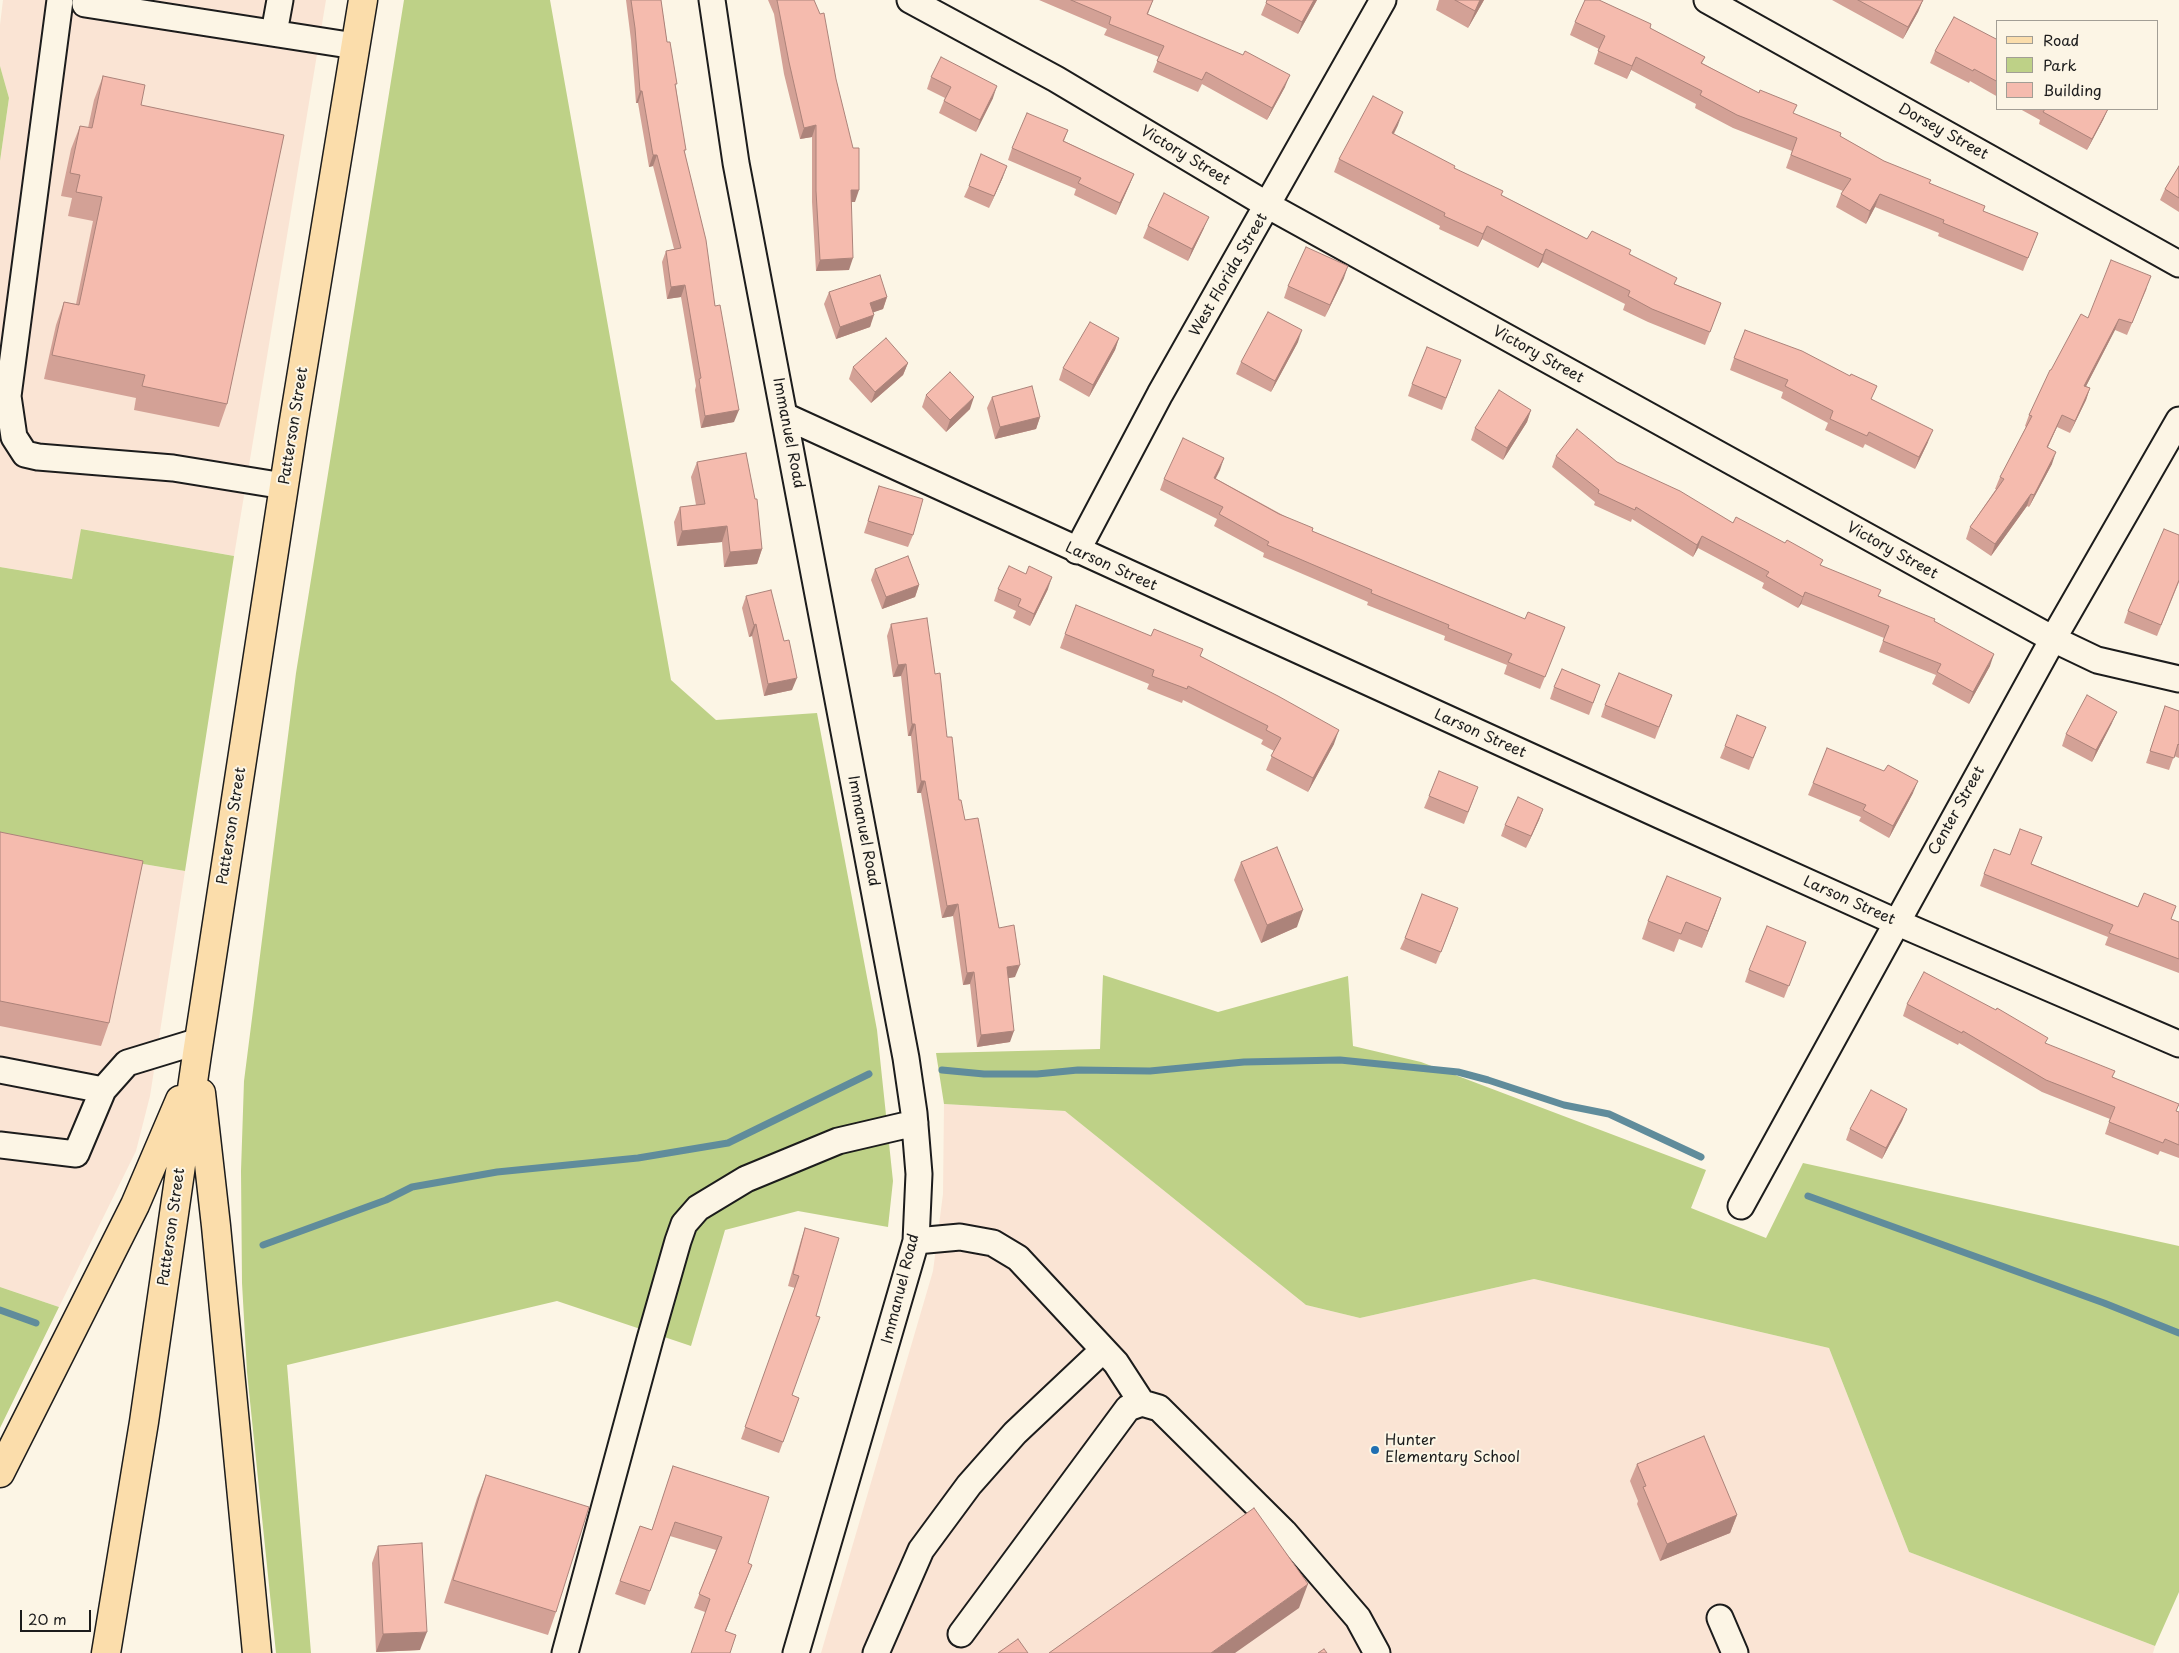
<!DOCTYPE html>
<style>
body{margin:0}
#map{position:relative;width:2179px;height:1653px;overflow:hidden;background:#fcf5e5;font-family:"Playpen Sans",sans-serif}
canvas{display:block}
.legend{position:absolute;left:1996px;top:20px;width:162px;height:90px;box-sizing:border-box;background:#fcf5e5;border:1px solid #a29e95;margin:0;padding:6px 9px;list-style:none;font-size:15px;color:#1c1c1c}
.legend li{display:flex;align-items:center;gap:10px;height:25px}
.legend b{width:25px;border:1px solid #a29e95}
.scale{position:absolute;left:20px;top:1610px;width:71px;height:22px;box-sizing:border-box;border:2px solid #1c1c1c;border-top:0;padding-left:6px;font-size:15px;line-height:18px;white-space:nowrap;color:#1c1c1c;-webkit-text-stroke:4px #fcf5e5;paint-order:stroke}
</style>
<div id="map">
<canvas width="2179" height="1653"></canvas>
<ul class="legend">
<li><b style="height:6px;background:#fbddab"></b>Road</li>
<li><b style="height:14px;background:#bed187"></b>Park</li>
<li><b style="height:14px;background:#f5bbae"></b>Building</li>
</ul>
<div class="scale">20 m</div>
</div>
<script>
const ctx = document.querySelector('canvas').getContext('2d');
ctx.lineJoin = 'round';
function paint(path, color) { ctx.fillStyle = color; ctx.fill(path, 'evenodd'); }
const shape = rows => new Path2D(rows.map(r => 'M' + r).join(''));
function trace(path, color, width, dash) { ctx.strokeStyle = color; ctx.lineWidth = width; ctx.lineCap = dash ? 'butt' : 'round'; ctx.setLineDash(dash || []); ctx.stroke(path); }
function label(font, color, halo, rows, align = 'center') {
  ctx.font = font + ' "Playpen Sans",sans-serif'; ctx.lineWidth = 4; ctx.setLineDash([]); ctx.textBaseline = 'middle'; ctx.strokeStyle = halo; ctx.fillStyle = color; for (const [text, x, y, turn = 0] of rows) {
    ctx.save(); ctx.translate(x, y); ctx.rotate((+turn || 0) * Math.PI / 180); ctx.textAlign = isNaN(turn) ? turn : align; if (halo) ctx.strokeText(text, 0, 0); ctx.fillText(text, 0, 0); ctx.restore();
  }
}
paint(shape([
 [3,0,326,0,234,556,82,529,73,579,0,567,0,161,9,98,0,66,0,25],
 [0,840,185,871,150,1096,136,1151,59,1307,0,1287],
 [944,1104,1065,1111,1306,1305,1360,1318,1534,1279,1829,1348,1909,1552,2155,1646,2153,1653,821,1653,933,1271,943,1194]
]), '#fae4d4');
paint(shape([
 [404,0,550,0,671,680,716,720,817,713,877,1030,893,1181,888,1227,798,1211,725,1230,691,1346,557,1301,287,1365,311,1653,276,1653,247,1372,242,1283,241,1171,244,1081,296,673],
 [0,66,9,98,0,161],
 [81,529,234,556,185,871,0,840,0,567,72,579],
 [1103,975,1218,1012,1348,976,1353,1046,1421,1062,1706,1170,1691,1208,1766,1238,1803,1163,2179,1246,2179,1592,2155,1646,1909,1552,1829,1348,1534,1279,1360,1318,1306,1305,1065,1111,944,1104,936,1053,1100,1049],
 [0,1287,59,1307,0,1428]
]), '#bed187');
trace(shape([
 [942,1070,984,1074,1037,1074,1078,1070,1150,1071,1244,1062,1340,1060,1458,1072,1488,1080,1564,1105,1609,1114,1701,1157],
 [1808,1196,2104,1303,2179,1333],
 [263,1245,386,1200,412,1187,497,1172,638,1158,728,1143,869,1074],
 [0,1310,36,1323]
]), '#608c9b', 7);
const minor = shape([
 [60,0,8,396,14,437,25,454,38,457,173,468,284,486],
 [712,0,736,163,906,1058,914,1113,919,1174,916,1241,796,1653],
 [910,0,1056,79,1269,206,2053,639,2097,660,2179,679],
 [1707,0,2179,264],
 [85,4,355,46],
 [274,33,280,0],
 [785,416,1659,815,1896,922,2179,1044],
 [1077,551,1160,394,1383,0],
 [0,1070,103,1090],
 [0,1145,76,1154,103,1090,127,1063,199,1041],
 [1741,1206,2053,639,2179,420],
 [916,1241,960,1237,993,1243,1018,1258,1116,1363,1142,1403],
 [1720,1618,1735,1653],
 [961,1634,1128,1408,1142,1403,1159,1408,1284,1532,1358,1618,1377,1653],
 [565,1653,650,1339,678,1241,684,1224,698,1208,746,1179,838,1141,915,1123],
 [876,1653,921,1550,969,1485,1015,1433,1103,1350]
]);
const major = shape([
 [201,1093,216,1226,257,1653],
 [0,1473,135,1205,180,1100],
 [106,1653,144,1422,197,1054,293,427,363,0]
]);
trace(minor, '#1c1c1c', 29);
trace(major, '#1c1c1c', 31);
trace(minor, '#fcf5e5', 25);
trace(major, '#fbddab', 28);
paint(shape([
 [626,0,661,0,667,42,676,87,685,153,715,306,734,422,701,428,695,390,696,386,681,297,667,299,662,262,666,251,674,249,653,166,649,167,638,103,636,103,631,40],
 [768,0,814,0,855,202,851,202,849,270,816,271,812,202,812,137,800,139,784,74,774,14],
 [1039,0,1153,0,1148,14,1285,87,1267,120,1202,84,1198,92,1153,72,1159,57,1104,35,1107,29],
 [1317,0,1298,34,1261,15,1266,3],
 [1439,0,1484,0,1468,28,1436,10],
 [1832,0,1923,0,1918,12,1903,39],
 [1575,22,1650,28,1705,57,1702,63,1794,114,1840,136,1884,161,1929,183,1983,211,2038,233,2023,271,1938,236,1939,233,1875,207,1866,224,1836,207,1841,194,1843,191,1786,168,1792,151,1733,128,1695,108,1696,104,1631,70,1627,79,1594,64,1599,49,1570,35],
 [1998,40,1998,97,1970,81,1969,83,1930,63,1935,51],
 [103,76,141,105,227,404,219,427,134,410,136,398,44,379,56,325,64,302,76,304,93,221,68,216,72,198,61,196,71,149,80,126,88,128,94,100],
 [931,77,993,98,976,132,939,113,945,98,927,89],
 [2020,109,2108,109,2103,120,2087,150,2039,124,2040,120],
 [1398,125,1394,134,1501,195,1587,239,1630,254,1675,284,1721,303,1705,345,1648,322,1623,310,1625,304,1542,262,1538,268,1482,239,1478,247,1439,229,1440,226,1334,172,1339,159],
 [1068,130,1064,141,1134,174,1129,186,1116,215,1074,195,1076,189,1008,160,1012,148],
 [2179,166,2179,212,2160,200,2165,189],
 [1003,177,989,208,964,197,969,186],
 [1148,226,1204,228,1188,261,1143,238],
 [1344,278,1325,317,1284,298,1288,286],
 [2147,288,2127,335,2115,330,2086,386,2090,388,2086,400,2070,433,2057,427,2048,447,2052,464,2029,507,2027,506,1991,556,1966,539,1970,527,1996,489,1995,489,2000,477,2026,427,2025,426,2029,415,2051,370,2088,318],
 [829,292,887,297,883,309,873,312,870,327,836,339,824,304],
 [1119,338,1115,350,1089,397,1059,380,1063,368],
 [1298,342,1271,392,1236,374,1241,362],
 [1734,358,1872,399,1928,442,1915,469,1865,444,1863,448,1825,430,1828,423,1781,398,1783,392,1730,370],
 [1461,360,1442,410,1408,396,1412,384],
 [908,363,903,375,871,403,849,379,853,367],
 [926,395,970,409,946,432,922,407],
 [992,397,1040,417,1036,429,995,439,987,408],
 [1531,410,1527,422,1503,460,1471,440,1475,428],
 [1556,456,1617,462,1733,523,1821,566,1878,596,1934,621,1990,666,1969,704,1932,684,1936,675,1879,652,1884,638,1801,604,1798,608,1762,588,1764,583,1698,548,1693,557,1632,519,1631,522,1594,505,1595,502,1552,467],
 [1224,458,1215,478,1312,531,1560,639,1540,689,1504,674,1507,665,1444,640,1445,636,1367,605,1368,602,1263,557,1264,553,1214,526,1217,519,1160,490,1164,479],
 [697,462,762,549,757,564,724,567,722,542,677,546,674,522,680,507,696,505,691,477],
 [879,486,913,535,908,547,864,533],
 [2179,535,2179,582,2157,636,2124,623,2128,611],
 [875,569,919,585,915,597,882,609,871,580],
 [1026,574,1048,589,1030,626,1013,618,1016,611,994,601,998,589],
 [746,596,792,690,764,696,752,636,749,637,742,608],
 [891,624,935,674,959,800,999,928,1015,977,1008,978,1010,1042,977,1047,970,984,963,985,953,916,942,918,921,793,917,793,911,736,908,736,901,676,893,677,887,636],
 [1065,634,1201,656,1334,744,1308,792,1266,770,1274,751,1261,744,1263,740,1183,700,1182,703,1147,689,1149,684,1060,648],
 [1554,687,1596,696,1589,715,1550,699],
 [1672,695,1655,739,1601,717,1605,705],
 [2165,706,2179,711,2179,758,2174,756,2169,770,2146,763],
 [2112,723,2092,762,2062,746,2066,734],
 [1761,739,1749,770,1720,758,1725,746],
 [1813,783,1913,793,1889,838,1859,821,1861,817,1808,795],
 [1429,796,1474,798,1464,824,1424,808],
 [1543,809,1539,820,1526,848,1501,836,1505,825],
 [0,832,109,1023,101,1046,0,1026],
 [1241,862,1297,927,1261,943,1234,880],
 [2032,864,2138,907,2179,922,2179,973,2105,945,2108,937,1980,886,1984,874],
 [1721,898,1702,948,1679,939,1674,952,1642,939,1648,921],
 [1454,920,1436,964,1400,949,1405,938],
 [1806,942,1784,998,1745,982,1749,970],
 [1907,1004,2046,1044,2113,1077,2179,1112,2179,1158,2160,1151,2158,1155,2105,1134,2110,1119,2042,1092,1959,1043,1958,1045,1903,1016],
 [1907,1109,1902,1121,1882,1159,1846,1140,1850,1129],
 [805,1228,792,1395,799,1398,779,1453,741,1439,795,1288,788,1286,801,1240],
 [1637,1464,1737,1515,1730,1533,1660,1561,1637,1504,1638,1501,1630,1481],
 [673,1466,748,1563,752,1565,725,1631,730,1653,705,1612,694,1608,716,1550,670,1536,645,1605,615,1594,640,1526,652,1530],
 [486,1475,556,1612,548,1635,444,1603,477,1498],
 [378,1546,420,1650,376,1652,372,1563]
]), '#d3a196');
paint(shape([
 [1314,0,1317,0,1298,34,1302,22],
 [1480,0,1484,0,1468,28,1475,11],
 [1923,0,1918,12,1903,39,1908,27],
 [1636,57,1631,70,1627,79,1632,66],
 [1290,75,1285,87,1267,120,1272,108],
 [997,86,993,98,976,132,980,120],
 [640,91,642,91,638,103,636,103],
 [2108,109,2103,120,2087,150,2092,139],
 [1403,112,1398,125,1387,146,1392,133],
 [816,125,812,137,800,139,804,128],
 [653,155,657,155,653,166,649,167],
 [1007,166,1003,177,989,208,994,196],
 [1134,174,1129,186,1116,215,1120,203],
 [851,190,859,190,855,202,847,202],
 [1880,194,1875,207,1866,224,1870,211],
 [1209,217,1204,228,1188,261,1192,249],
 [1487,226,1482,239,1478,247,1483,234],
 [1546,249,1542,262,1538,268,1543,255],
 [853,258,849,270,816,271,820,260],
 [1348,266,1344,278,1325,317,1330,305],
 [685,285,681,297,667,299,671,287],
 [887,297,883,309,866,315,870,303],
 [874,315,870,327,836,339,840,327],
 [2119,319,2115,330,2080,398,2084,386],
 [1302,330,1298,342,1271,392,1275,381],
 [1119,338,1115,350,1089,397,1093,385],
 [908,363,903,375,871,403,875,392],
 [2090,388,2086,400,2070,433,2075,421],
 [974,397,970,409,946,432,950,420],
 [739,410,734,422,701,428,705,416],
 [1531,410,1527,422,1503,460,1507,448],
 [2062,415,2057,427,2042,459,2047,447],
 [1040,417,1036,429,995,439,1000,427],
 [1933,430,1928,442,1915,469,1919,457],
 [2056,452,2052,464,2029,507,2034,495],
 [1224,458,1220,470,1210,490,1214,478],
 [2031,494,2027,506,1991,556,1995,544],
 [727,526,722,542,677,546,682,531],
 [1702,536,1698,548,1693,557,1697,545],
 [762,549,757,564,724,567,730,552],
 [1052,577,1048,589,1030,626,1034,614],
 [919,585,915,597,882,609,886,597],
 [1805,592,1801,604,1798,608,1803,597],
 [756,624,752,636,749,637,754,625],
 [1994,654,1990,666,1969,704,1973,692],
 [906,664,901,676,893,677,898,665],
 [797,678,792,690,764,696,768,684],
 [2117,712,2112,723,2092,762,2096,750],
 [912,724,915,724,911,736,908,736],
 [1339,730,1334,744,1308,792,1313,778],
 [921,781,925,781,921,793,917,793],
 [1918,781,1913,793,1889,838,1893,826],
 [1543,809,1539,820,1526,848,1531,836],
 [1721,898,1715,915,1702,948,1708,931],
 [958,904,953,916,942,918,947,906],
 [1303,910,1297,927,1261,943,1267,925],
 [1020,965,1015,977,1003,979,1007,967],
 [974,972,970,984,963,985,967,973],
 [1014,1031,1010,1042,977,1047,981,1035],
 [1907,1109,1902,1121,1882,1159,1886,1148],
 [1737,1515,1730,1533,1660,1561,1667,1544],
 [752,1565,747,1578,720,1645,725,1631],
 [1308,1584,1299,1608,1235,1653,1211,1653],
 [427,1632,420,1650,376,1652,383,1634]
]), '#ac837a');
const building = shape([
 [631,0,661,0,667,42,670,42,677,84,675,84,686,150,684,150,706,240,715,306,720,305,739,410,705,416,699,379,701,378,685,285,671,287,666,251,681,248,657,155,653,155,642,91,640,91,635,28,631,0],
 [777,0,814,0,820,14,824,13,836,79,853,148,859,148,859,190,851,190,853,258,820,260,816,191,816,125,804,128,789,62,777,0],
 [1071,0,1153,0,1147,14,1243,55,1245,51,1290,75,1272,108,1206,72,1202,80,1157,61,1164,46,1109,24,1111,17,1071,0],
 [1267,0,1314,0,1302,22,1266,3,1267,0],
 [1455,0,1480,0,1475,11,1455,0],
 [1585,0,1599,0,1651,24,1650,28,1705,57,1701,63,1759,93,1760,90,1797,105,1793,113,1841,133,1840,136,1884,161,1931,180,1929,183,1985,206,1983,211,2038,233,2028,258,1943,223,1944,220,1880,194,1870,211,1841,194,1851,179,1791,155,1797,138,1737,115,1700,95,1702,91,1636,57,1632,66,1598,51,1605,36,1575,22,1585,0],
 [1858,0,1923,0,1908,27,1858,0],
 [1954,17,1998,40,1998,82,1974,69,1973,71,1935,51,1954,17],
 [941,57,997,86,980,120,944,101,951,87,931,77,941,57],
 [103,76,145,85,141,105,284,135,227,404,142,386,145,375,52,355,64,302,79,305,102,197,76,192,80,175,70,173,80,126,92,128,103,76],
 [1373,96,1403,112,1392,133,1455,166,1454,168,1503,191,1501,195,1587,239,1592,231,1631,250,1629,254,1677,278,1674,284,1721,303,1710,332,1652,309,1628,296,1630,291,1546,249,1543,255,1487,226,1483,234,1444,216,1445,213,1339,159,1373,96],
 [2045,109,2108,109,2092,139,2043,112,2045,109],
 [1027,113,1068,130,1063,141,1134,174,1120,203,1078,183,1081,178,1012,148,1027,113],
 [981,154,1007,166,994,196,969,186,981,154],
 [2179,166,2179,198,2165,189,2179,166],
 [1164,193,1209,217,1192,249,1148,226,1164,193],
 [1306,247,1348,266,1330,305,1288,286,1306,247],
 [2111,260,2151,276,2132,323,2119,319,2084,386,2090,388,2075,421,2062,415,2047,447,2056,452,2034,495,2031,494,1995,544,1970,527,2004,479,2000,477,2032,416,2029,415,2050,370,2051,370,2081,314,2088,318,2111,260],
 [880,275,887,297,870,303,874,315,840,327,829,292,880,275],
 [1268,312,1302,330,1275,381,1241,362,1268,312],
 [1090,322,1119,338,1093,385,1063,368,1090,322],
 [1745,330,1802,351,1850,376,1851,374,1877,386,1871,399,1933,430,1919,457,1869,432,1867,436,1830,419,1833,411,1785,386,1788,380,1734,358,1745,330],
 [886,338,908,363,875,392,853,367,886,338],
 [1427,347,1461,360,1446,398,1412,384,1427,347],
 [950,372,974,397,950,420,926,395,950,372],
 [1032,386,1040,417,1000,427,992,397,1032,386],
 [1499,390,1531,410,1507,448,1475,428,1499,390],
 [1577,429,1617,462,1680,491,1733,523,1736,517,1785,543,1787,540,1823,560,1820,565,1881,590,1878,596,1935,619,1934,621,1994,654,1973,692,1937,672,1941,664,1883,641,1889,626,1805,592,1803,597,1766,576,1769,572,1702,536,1697,545,1636,507,1635,510,1598,493,1599,490,1556,456,1577,429],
 [1183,438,1224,458,1214,478,1279,514,1313,528,1312,531,1525,619,1528,612,1565,627,1545,677,1508,662,1512,654,1448,628,1449,625,1371,593,1372,590,1267,545,1269,542,1219,514,1223,507,1164,479,1183,438],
 [746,453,755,499,757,499,762,549,730,552,727,526,682,531,680,507,705,504,697,462,746,453],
 [879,486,923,499,913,535,868,521,879,486],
 [2164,529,2179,535,2179,580,2161,625,2128,611,2164,529],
 [908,556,919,585,886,597,875,569,908,556],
 [1009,566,1026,574,1029,566,1052,577,1034,614,1018,606,1021,599,998,589,1009,566],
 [771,590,784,641,789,640,797,678,768,684,756,624,754,625,746,596,771,590],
 [1076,605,1151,636,1154,629,1203,649,1200,656,1278,696,1339,730,1313,778,1271,756,1281,738,1266,730,1268,726,1188,686,1187,689,1152,676,1154,670,1065,634,1076,605],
 [927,618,935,674,940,673,947,737,952,737,959,800,961,800,965,820,978,818,999,928,1014,925,1020,965,1007,967,1014,1031,981,1035,974,972,967,973,958,904,947,906,925,781,921,781,915,724,912,724,906,664,898,665,891,624,927,618],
 [1562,669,1600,685,1593,703,1554,687,1562,669],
 [1619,673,1672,695,1659,727,1605,705,1619,673],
 [2087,695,2117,712,2096,750,2066,734,2087,695],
 [2165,706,2179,711,2179,745,2178,744,2174,758,2150,751,2165,706],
 [1737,715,1766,727,1753,758,1725,746,1737,715],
 [1827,748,1884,771,1888,765,1918,781,1893,826,1863,810,1866,805,1813,783,1827,748],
 [1439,771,1478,787,1468,812,1429,796,1439,771],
 [1518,797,1543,809,1531,836,1505,825,1518,797],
 [2020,829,2042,837,2031,864,2138,907,2144,893,2176,906,2171,919,2179,922,2179,959,2109,933,2113,925,1984,874,1994,849,2010,855,2020,829],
 [0,832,143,861,109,1023,0,1001,0,832],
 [1277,847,1303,910,1267,925,1241,862,1277,847],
 [1667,876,1721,898,1708,931,1686,922,1681,934,1648,921,1667,876],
 [1422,894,1458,908,1441,952,1405,938,1422,894],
 [1767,926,1806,942,1789,986,1749,970,1767,926],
 [1924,972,1996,1010,1997,1008,2048,1038,2045,1043,2115,1071,2112,1077,2179,1104,2176,1111,2179,1112,2179,1145,2165,1139,2163,1143,2109,1122,2115,1107,2046,1080,1963,1031,1962,1033,1907,1004,1924,972],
 [1871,1090,1907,1109,1886,1148,1850,1129,1871,1090],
 [805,1228,839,1238,816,1316,820,1317,792,1395,799,1398,783,1442,745,1427,799,1276,793,1274,805,1228],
 [1704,1436,1737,1515,1667,1544,1643,1487,1646,1486,1637,1464,1704,1436],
 [673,1466,769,1497,748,1563,752,1565,725,1631,736,1635,730,1653,691,1653,710,1599,699,1594,722,1537,675,1522,650,1591,620,1581,640,1526,652,1530,673,1466],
 [486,1475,589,1507,556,1612,453,1580,486,1475],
 [1254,1508,1308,1584,1211,1653,1049,1653,1254,1508],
 [422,1543,427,1632,383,1634,378,1546,422,1543],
 [1018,1639,1028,1653,998,1653,1018,1639],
 [1324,1649,1327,1653,1318,1653,1324,1649]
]);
paint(building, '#f5bbae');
trace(building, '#ac837a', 1);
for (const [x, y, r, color] of [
 [1375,1450,5,"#1f6fb2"]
]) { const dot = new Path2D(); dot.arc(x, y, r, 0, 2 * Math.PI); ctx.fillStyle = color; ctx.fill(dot); trace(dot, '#fcf5e5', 2); }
label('15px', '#1c1c1c', '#fcf5e5', [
 ["Dorsey Street",1943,132,29],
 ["Victory Street",1185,156,31],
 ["West Florida Street",1229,275,-60],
 ["Victory Street",1538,355,29],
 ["Patterson Street",294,426,-81],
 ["Immanuel Road",788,433,79],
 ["Victory Street",1892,551,29],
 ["Larson Street",1111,567,24],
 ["Larson Street",1480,734,24],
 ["Center Street",1957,811,-61],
 ["Patterson Street",232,826,-81],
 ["Immanuel Road",863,831,79],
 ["Larson Street",1849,901,24],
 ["Patterson Street",172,1227,-82],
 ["Immanuel Road",901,1289,-76]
]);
label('15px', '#1c1c1c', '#fcf5e5', [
 ["Hunter",1385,1441],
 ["Elementary School",1385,1458]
], 'left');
</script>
